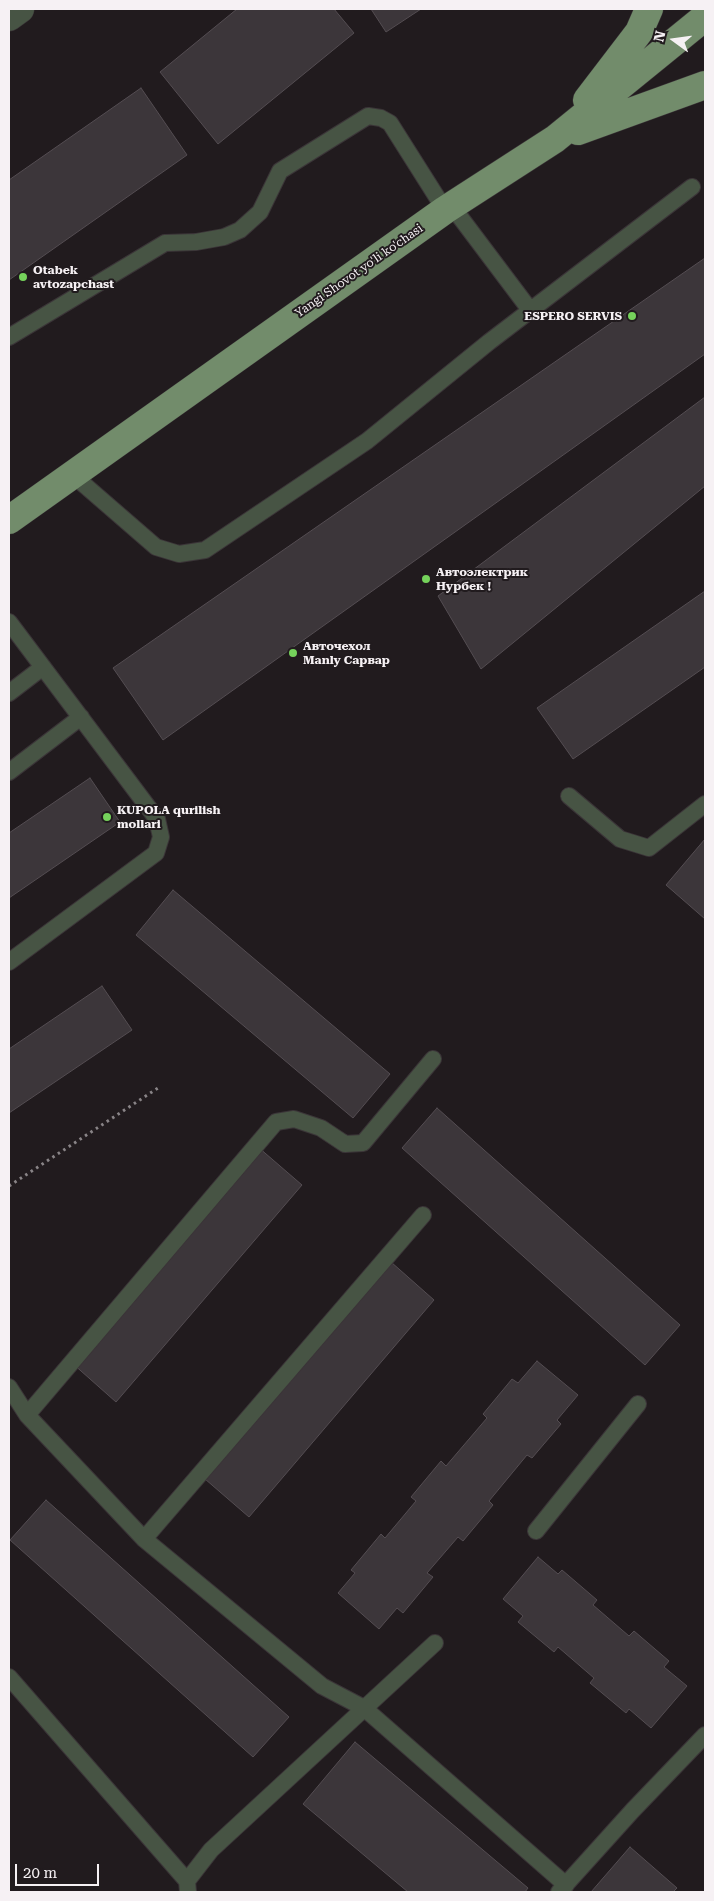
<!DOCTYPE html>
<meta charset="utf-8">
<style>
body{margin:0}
#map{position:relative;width:714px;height:1901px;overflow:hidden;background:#211b1e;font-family:"Roboto Serif",serif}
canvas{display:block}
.frame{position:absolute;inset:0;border:10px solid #f6f1f4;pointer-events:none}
.north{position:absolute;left:649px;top:15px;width:50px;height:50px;-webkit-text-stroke:4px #211b1e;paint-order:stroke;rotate:284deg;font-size:14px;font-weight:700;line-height:20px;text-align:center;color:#f6f1f4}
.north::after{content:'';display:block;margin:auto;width:18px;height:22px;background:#f6f1f4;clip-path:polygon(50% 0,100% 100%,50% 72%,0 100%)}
.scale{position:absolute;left:15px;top:1864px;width:84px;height:22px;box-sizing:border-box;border:2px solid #f6f1f4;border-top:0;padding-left:6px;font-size:15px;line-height:18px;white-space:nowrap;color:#f6f1f4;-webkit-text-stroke:4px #211b1e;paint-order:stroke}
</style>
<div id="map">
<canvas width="714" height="1901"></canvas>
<div class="frame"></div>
<div class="north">N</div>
<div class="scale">20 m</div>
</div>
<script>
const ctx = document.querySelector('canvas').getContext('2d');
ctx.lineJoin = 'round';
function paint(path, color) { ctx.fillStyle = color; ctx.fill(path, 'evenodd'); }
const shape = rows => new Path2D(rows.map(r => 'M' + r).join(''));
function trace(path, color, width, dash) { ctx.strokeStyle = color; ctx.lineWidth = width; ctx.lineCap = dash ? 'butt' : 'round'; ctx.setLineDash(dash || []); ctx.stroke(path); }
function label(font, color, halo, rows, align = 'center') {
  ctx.font = font + ' "Roboto Serif",serif'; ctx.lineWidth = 4; ctx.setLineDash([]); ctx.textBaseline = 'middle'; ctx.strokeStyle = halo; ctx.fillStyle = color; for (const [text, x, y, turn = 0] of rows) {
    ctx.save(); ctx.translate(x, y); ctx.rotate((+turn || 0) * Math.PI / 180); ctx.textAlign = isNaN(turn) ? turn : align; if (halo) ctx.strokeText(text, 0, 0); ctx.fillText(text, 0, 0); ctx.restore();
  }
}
const building = shape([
 [237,9,334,9,354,33,218,144,160,72,237,9],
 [371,9,421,9,386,32,371,9],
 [141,88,187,155,9,280,9,180,141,88],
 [705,258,705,354,163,740,113,668,705,258],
 [705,397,705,486,481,669,438,596,705,397],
 [705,591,705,667,573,759,537,708,705,591],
 [90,778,120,822,9,898,9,833,90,778],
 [705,839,705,919,666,885,705,839],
 [173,890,390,1074,353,1118,136,935,173,890],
 [102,986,132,1030,9,1113,9,1049,102,986],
 [437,1108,680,1325,645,1365,402,1148,437,1108],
 [258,1147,302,1185,116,1402,72,1363,258,1147],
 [391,1262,434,1300,249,1517,205,1479,391,1262],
 [537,1361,578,1395,557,1420,561,1424,532,1458,527,1455,489,1501,493,1505,463,1541,458,1537,427,1573,433,1577,403,1613,397,1608,379,1629,338,1593,355,1573,351,1570,381,1534,385,1538,416,1501,411,1497,441,1461,446,1466,487,1418,483,1414,512,1379,518,1383,537,1361],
 [46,1500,289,1717,253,1757,10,1540,46,1500],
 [538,1557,558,1574,562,1570,597,1600,593,1605,629,1636,634,1631,669,1661,664,1667,687,1686,651,1728,629,1709,626,1713,590,1683,594,1678,558,1647,554,1652,518,1622,523,1616,503,1599,538,1557],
 [355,1742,528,1888,525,1892,408,1892,303,1804,355,1742],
 [630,1847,677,1888,673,1892,591,1892,630,1847]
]);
paint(building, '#3c363a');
trace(building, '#544d52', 1);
const lane = shape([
 [451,205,530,310],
 [9,337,165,243,196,242,224,237,240,230,260,212,280,171,368,116,381,118,390,123,445,210],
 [73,475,156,547,179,554,205,550,367,441,489,342,692,187],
 [9,622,157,819,161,837,156,853,9,962],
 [9,693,43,667],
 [9,772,81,717],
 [569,796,620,839,649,848,705,804],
 [9,1387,27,1415,144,1539,322,1686,364,1708,566,1885],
 [27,1415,276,1122,294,1119,321,1128,345,1144,363,1143,433,1059],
 [536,1531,638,1404],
 [144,1539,423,1215],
 [9,1677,187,1881],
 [188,1892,187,1881,211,1850,435,1643],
 [559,1892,633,1810,705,1735]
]);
const street = shape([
 [9,17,20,9]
]);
const primary = shape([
 [587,100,639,32,649,9],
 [578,131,705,85],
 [9,520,445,210,555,139,705,17]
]);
trace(lane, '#3b3538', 18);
trace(street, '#3b3538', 29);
trace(primary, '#3b3538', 29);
trace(shape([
 [9,1186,161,1086]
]), '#898487', 3, [2.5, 4]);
trace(lane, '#475444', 16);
trace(street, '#475444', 28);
trace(primary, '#728c6b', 28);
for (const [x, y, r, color] of [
 [23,277,5,"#75d25b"],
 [632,316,5,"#75d25b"],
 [426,579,5,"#75d25b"],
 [293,653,5,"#75d25b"],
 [107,817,5,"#75d25b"]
]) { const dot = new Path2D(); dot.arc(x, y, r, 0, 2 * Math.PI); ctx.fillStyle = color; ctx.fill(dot); trace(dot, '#211b1e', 2); }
label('bold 12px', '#f6f1f4', '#211b1e', [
 ["Otabek",33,270],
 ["avtozapchast",33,284],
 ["ESPERO SERVIS",622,316,"right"],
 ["Автоэлектрик",436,572],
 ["Нурбек !",436,586],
 ["Авточехол",303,646],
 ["Manly Сарвар",303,660],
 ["KUPOLA qurilish",117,810],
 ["mollari",117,824]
], 'left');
label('12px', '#f6f1f4', '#211b1e', [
 ["Yangi Shovot yo'li ko'chasi",359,271,-35]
]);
</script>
